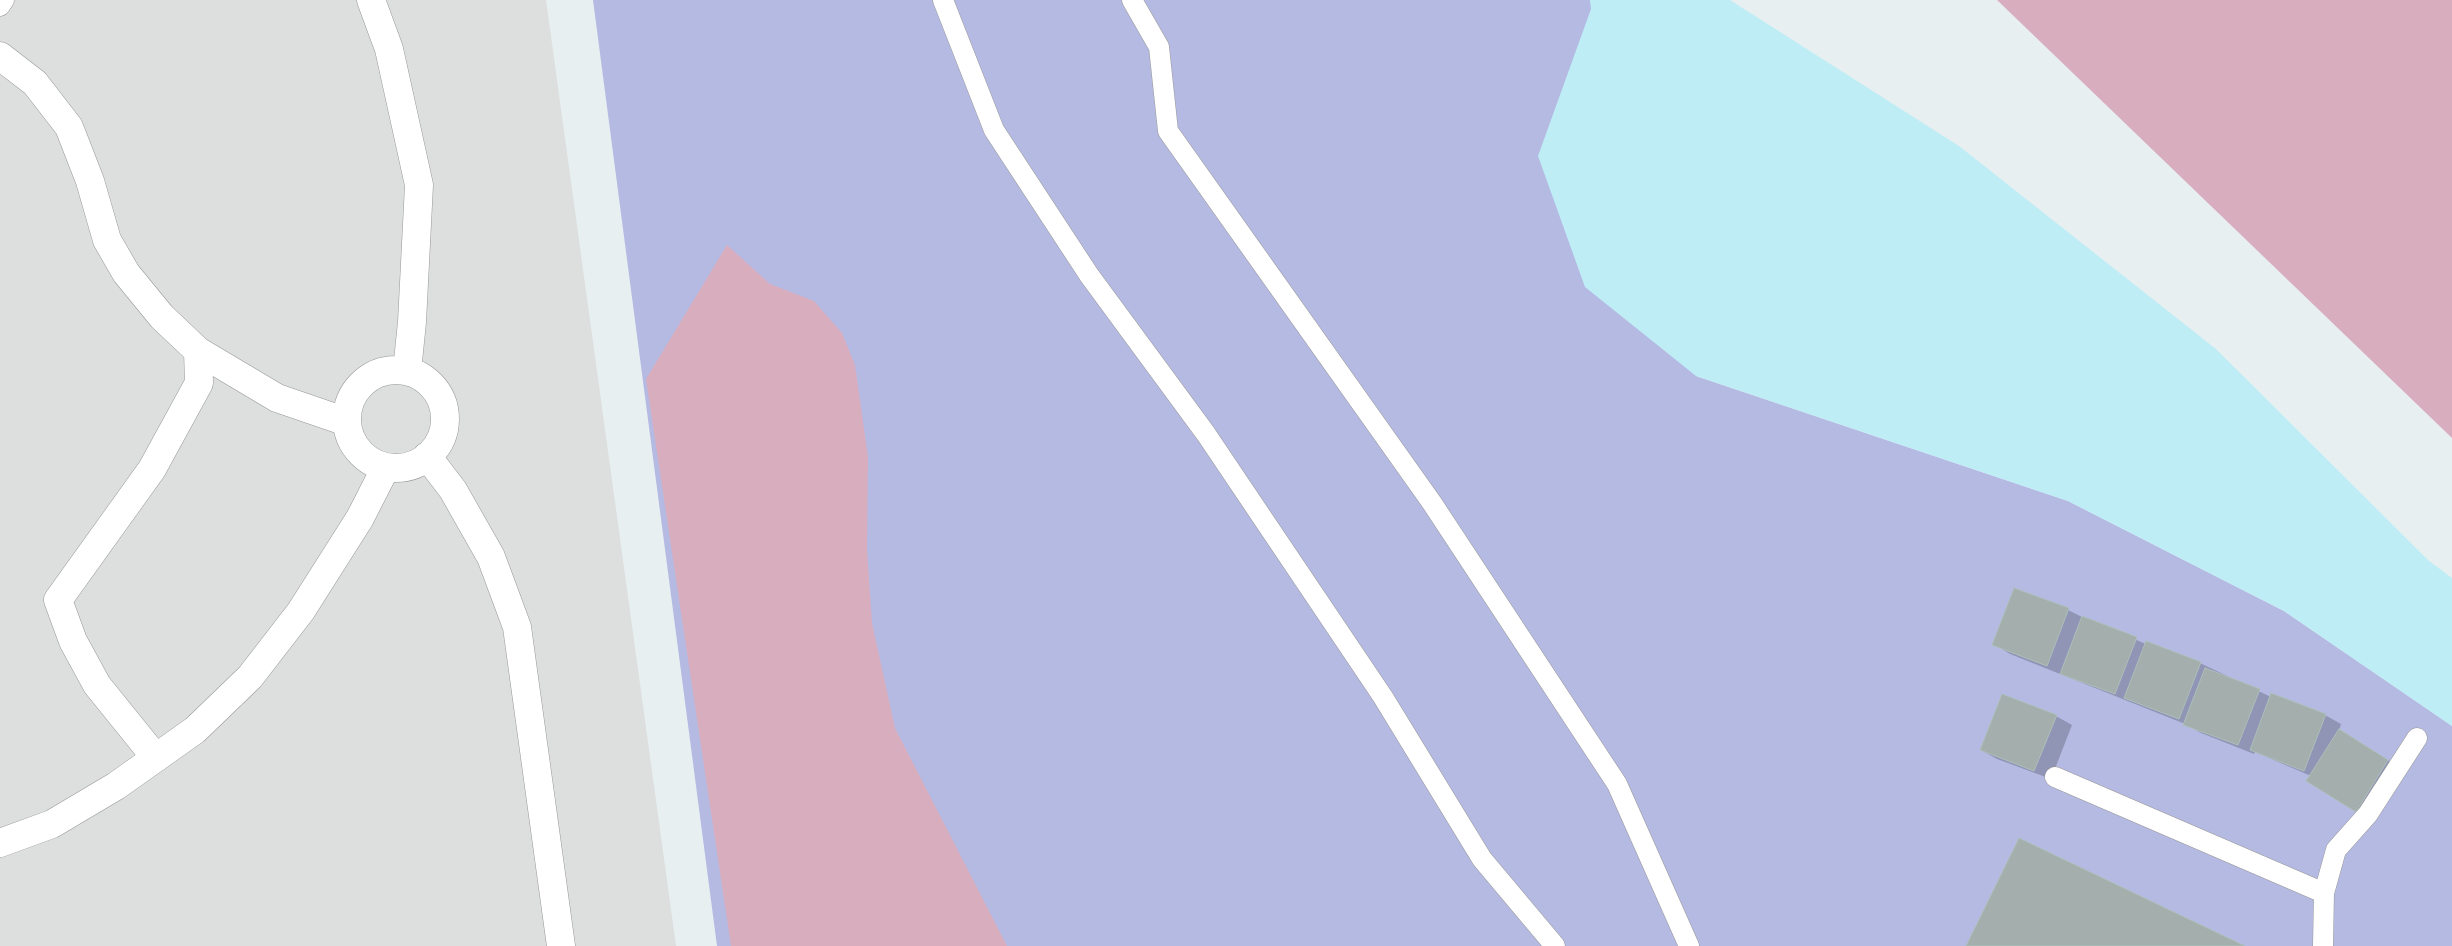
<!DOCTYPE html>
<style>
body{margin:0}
canvas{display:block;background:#e8eff0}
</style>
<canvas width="2452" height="946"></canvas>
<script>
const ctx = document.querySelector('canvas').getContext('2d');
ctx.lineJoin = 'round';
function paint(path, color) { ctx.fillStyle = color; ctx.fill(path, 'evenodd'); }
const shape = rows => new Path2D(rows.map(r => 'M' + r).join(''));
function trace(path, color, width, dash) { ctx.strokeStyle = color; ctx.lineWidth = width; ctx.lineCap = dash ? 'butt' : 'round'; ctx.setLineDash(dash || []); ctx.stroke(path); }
paint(shape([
 [0,0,546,0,676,946,0,946]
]), '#dddede');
paint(shape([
 [593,0,1590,0,1696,376,2068,501,2284,611,2452,726,2452,946,717,946]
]), '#b5bae3');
paint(shape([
 [1590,0,1730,0,1959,146,2216,349,2428,560,2452,578,2452,726,2284,611,2068,501,1696,376,1585,287,1538,156,1591,9]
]), '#bfedf6');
paint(shape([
 [1997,0,2452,0,2452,438],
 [727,245,770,284,814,301,842,333,855,365,868,457,867,549,872,623,895,728,1007,946,731,946,646,379]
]), '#d8aebf');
paint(shape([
 [2015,589,2068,610,2084,618,2146,644,2200,663,2271,697,2325,715,2341,724,2339,731,2404,770,2372,820,2357,811,2311,776,2255,752,2254,754,2201,733,2185,724,2010,654,1994,644],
 [2056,716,2072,725,2051,779,1997,759,1981,750]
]), '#0003');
const building = shape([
 [2014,588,2069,608,2047,666,1992,645,2014,588],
 [2082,616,2137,637,2115,694,2060,674,2082,616],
 [2146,641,2201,662,2179,719,2124,698,2146,641],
 [2205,668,2260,689,2238,745,2183,725,2205,668],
 [2271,693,2326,714,2304,771,2250,750,2271,693],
 [2002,694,2057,715,2034,771,1980,750,2002,694],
 [2339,729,2388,760,2356,812,2306,781,2339,729],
 [2019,838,2245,946,1966,946,2019,838]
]);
paint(building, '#a4aeac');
trace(building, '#acc0bc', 1);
const service = shape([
 [943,0,994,130,1089,275,1206,434,1383,697,1482,859,1555,946],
 [1132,0,1159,47,1168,131,1432,503,1617,784,1689,946],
 [0,6,4,0],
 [2055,777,2324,893],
 [2323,946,2324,893,2336,850,2368,814,2417,738]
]);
const minor = shape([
 [371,0,389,49,419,185,412,322,407,371],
 [0,56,35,83,69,127,90,181,107,240,126,273,162,317,198,351,277,398,347,422],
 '347 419a49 49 0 1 1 98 0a49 49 0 1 1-98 0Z',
 [427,456,453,490,491,557,517,627,561,946],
 [156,758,97,685,73,641,58,600,152,469,199,383,198,351],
 [0,843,52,824,116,786,195,730,250,677,301,611,360,518,386,467]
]);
trace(service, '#979797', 21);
trace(minor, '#979797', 29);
trace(service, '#fff', 20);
trace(minor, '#fff', 28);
</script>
